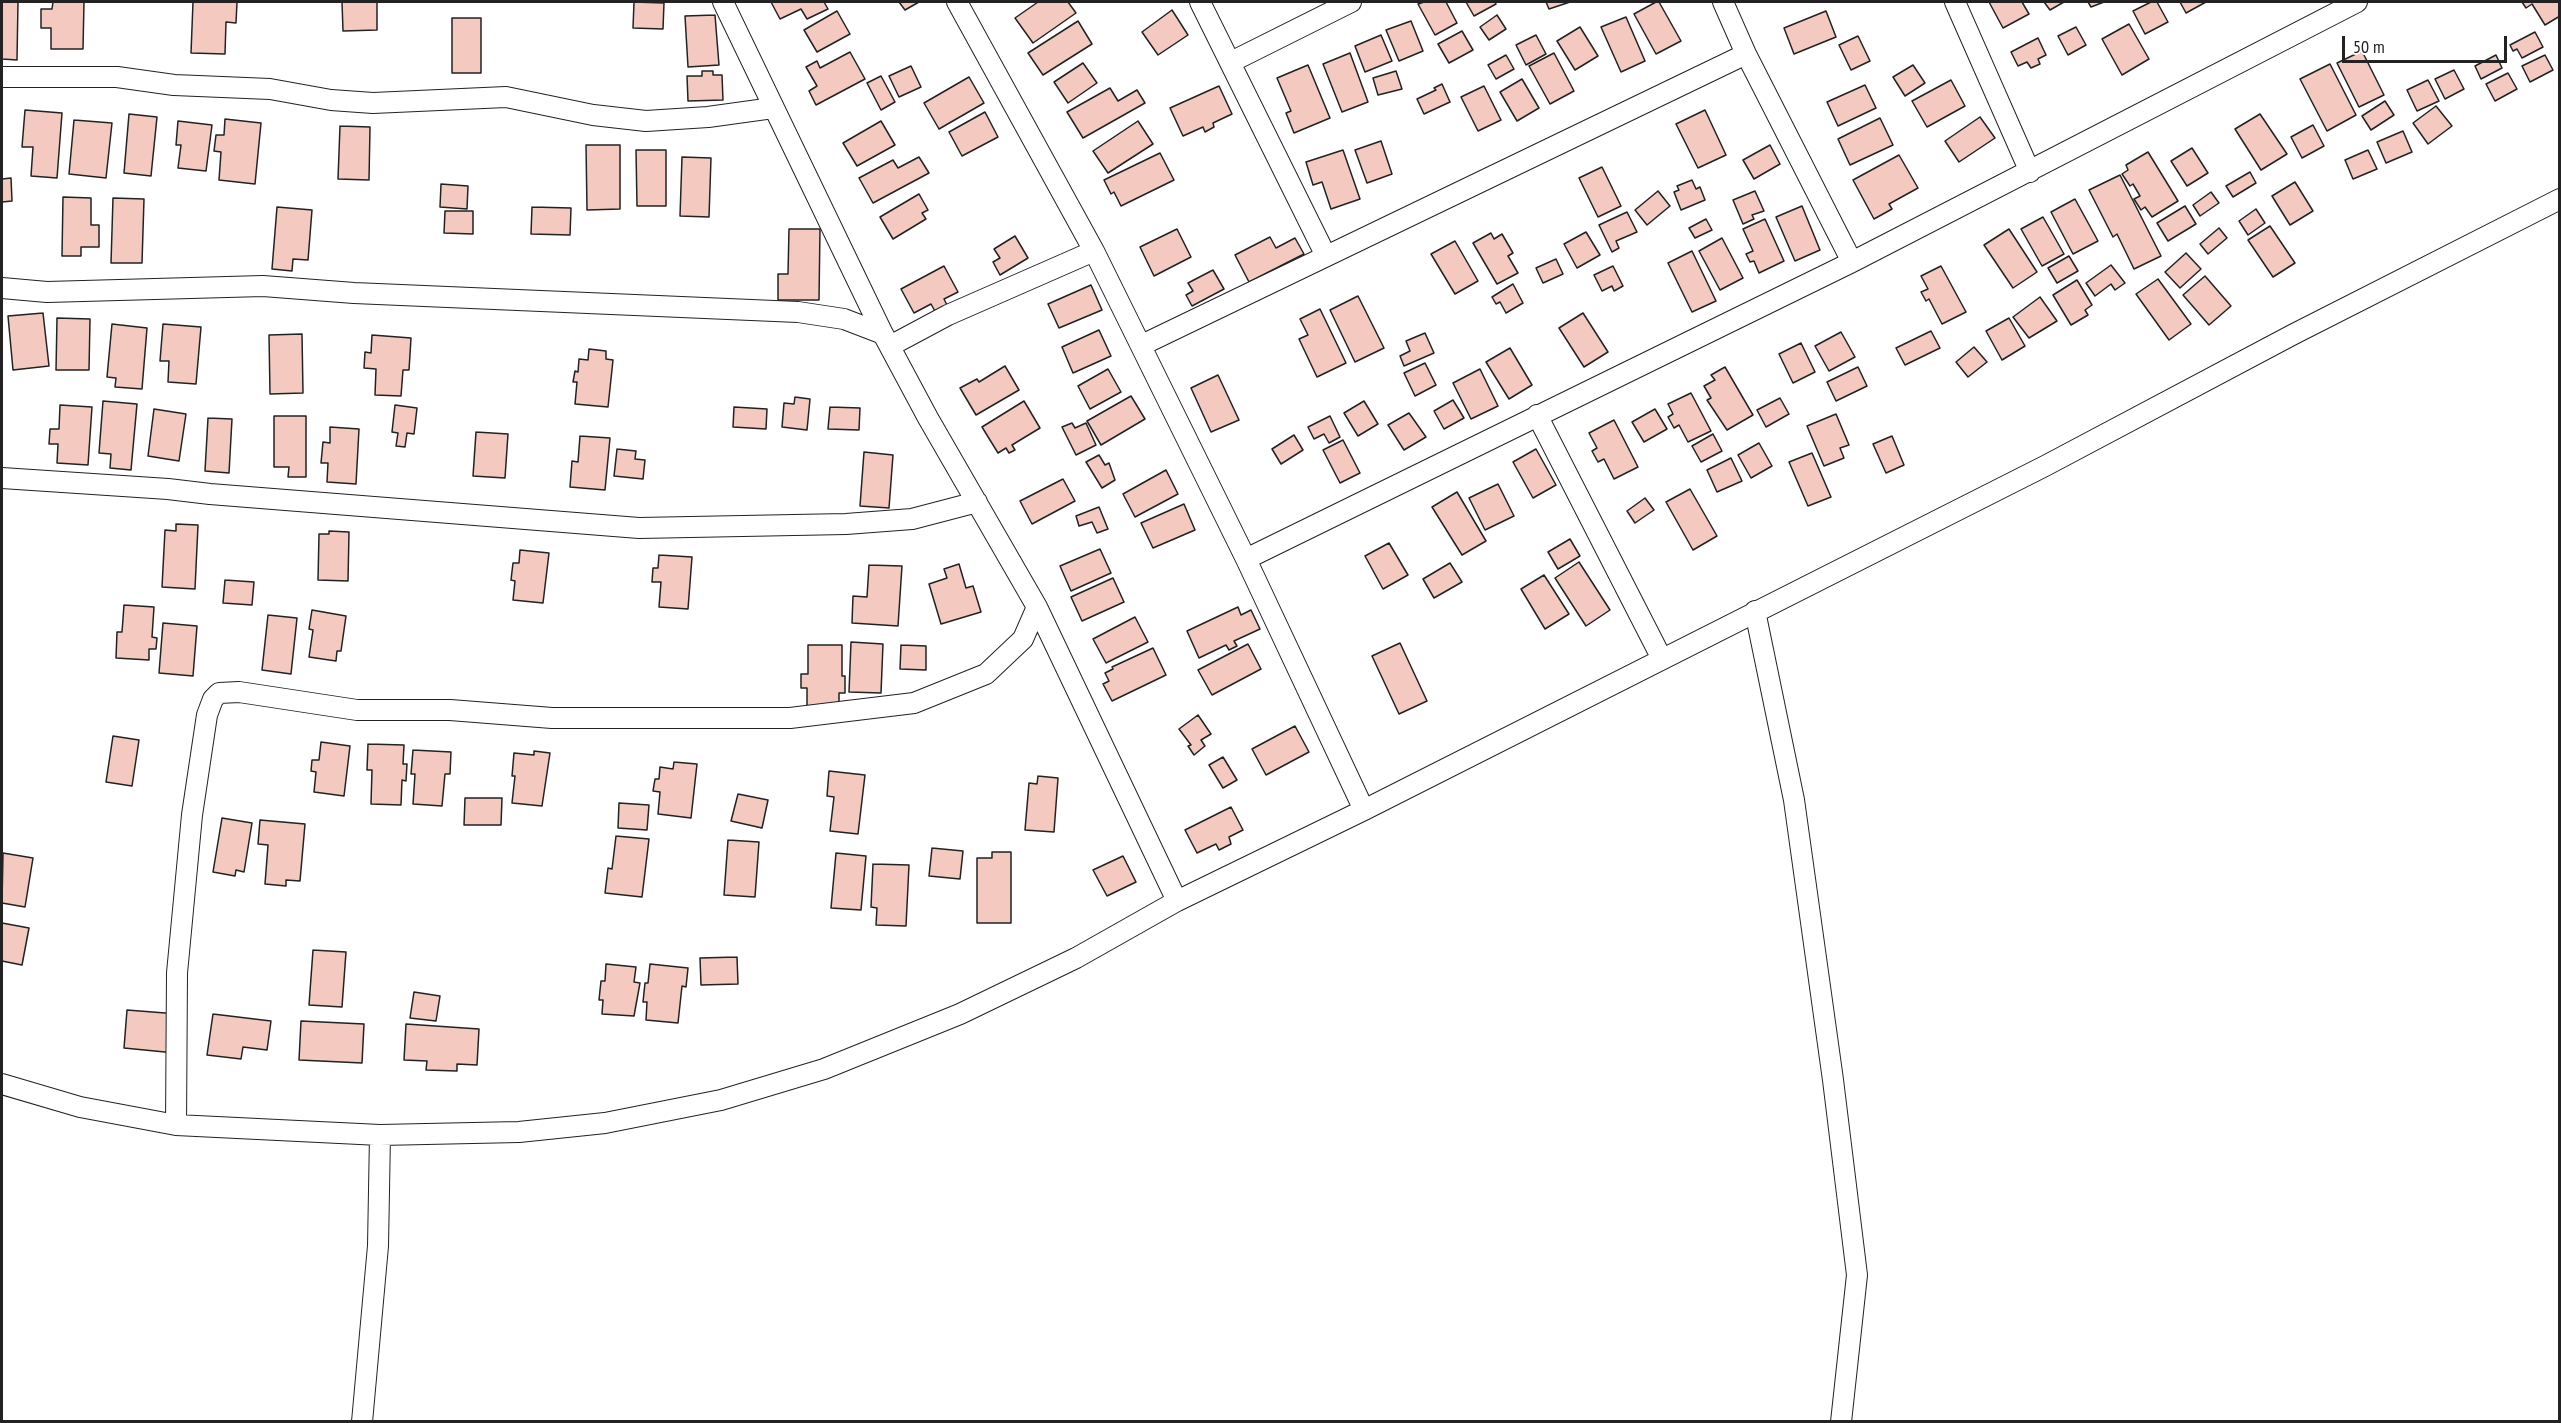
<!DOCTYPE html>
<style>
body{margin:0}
#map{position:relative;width:2561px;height:1423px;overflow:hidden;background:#fff;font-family:"PT Sans Narrow",sans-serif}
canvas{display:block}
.frame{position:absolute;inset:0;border:3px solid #222;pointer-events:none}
.scale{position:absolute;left:2342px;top:36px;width:165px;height:27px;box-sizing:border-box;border:3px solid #222;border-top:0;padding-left:8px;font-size:18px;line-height:21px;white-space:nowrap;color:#222;-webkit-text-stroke:4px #fff;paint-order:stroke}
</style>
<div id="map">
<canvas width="2561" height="1423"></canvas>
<div class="frame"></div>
<div class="scale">50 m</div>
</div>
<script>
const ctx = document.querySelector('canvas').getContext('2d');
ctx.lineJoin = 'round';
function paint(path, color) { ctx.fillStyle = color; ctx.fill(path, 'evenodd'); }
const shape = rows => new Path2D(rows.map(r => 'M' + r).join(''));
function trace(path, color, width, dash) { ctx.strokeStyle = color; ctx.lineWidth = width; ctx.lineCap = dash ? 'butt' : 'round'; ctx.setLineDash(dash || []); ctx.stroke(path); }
const building = shape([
 [2,2,18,2,17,60,2,59,2,2],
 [53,2,84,2,83,49,51,49,51,28,41,28,41,9,52,9,53,2],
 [193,2,237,2,236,23,226,22,225,54,191,53,193,2],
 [342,2,377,2,377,30,343,31,342,2],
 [634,2,664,3,663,29,633,28,634,2],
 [771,2,824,2,828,9,807,19,801,9,780,19,771,2],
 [899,2,919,2,905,10,899,2],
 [1038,2,1068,2,1076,13,1033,43,1015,18,1038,2],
 [1424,2,1446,2,1457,23,1435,35,1418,4,1424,2],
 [1466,2,1495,2,1496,4,1474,16,1466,2],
 [1546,2,1570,2,1549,9,1546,2],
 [1656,2,1659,2,1681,41,1656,54,1634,14,1656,2],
 [1989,2,2022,2,2029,14,2003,28,1989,2],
 [2044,2,2064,2,2050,10,2044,2],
 [2088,2,2104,2,2091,7,2088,2],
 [2151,2,2157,2,2168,22,2145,34,2133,11,2151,2],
 [2180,2,2206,2,2186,13,2180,2],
 [2522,2,2560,2,2560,16,2545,25,2532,4,2526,8,2522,2],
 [1172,10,1188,35,1158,55,1142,32,1172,10],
 [837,11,850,34,817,52,804,30,837,11],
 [1826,11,1836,37,1794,54,1784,28,1826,11],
 [715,15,719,65,688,67,685,16,715,15],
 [1497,15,1506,29,1489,40,1480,27,1497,15],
 [1626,17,1645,61,1621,72,1601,27,1626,17],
 [452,18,481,18,481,73,452,73,452,18],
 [1078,21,1092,44,1043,75,1028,53,1078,21],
 [1411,21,1423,51,1399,61,1386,30,1411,21],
 [2129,24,2149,59,2122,75,2102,39,2129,24],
 [1580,27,1598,56,1575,70,1557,41,1580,27],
 [2076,27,2086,45,2068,55,2058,36,2076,27],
 [1462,31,1473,50,1449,63,1438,44,1462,31],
 [2535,32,2543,47,2522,58,2517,49,2513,51,2510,45,2535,32],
 [1381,35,1392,61,1365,72,1355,46,1381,35],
 [1536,35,1546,54,1526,65,1516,45,1536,35],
 [1858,36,1870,61,1851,70,1839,45,1858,36],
 [2038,38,2046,55,2038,59,2040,64,2031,68,2027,62,2018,66,2011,52,2038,38],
 [2362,51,2384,95,2359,107,2337,63,2362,51],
 [850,52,865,79,816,105,809,91,817,86,806,67,817,61,820,68,850,52],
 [1350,53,1368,102,1342,112,1323,64,1350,53],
 [1554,53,1574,91,1550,104,1529,66,1554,53],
 [1506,55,1514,69,1496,79,1488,65,1506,55],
 [2496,55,2502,68,2481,79,2475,66,2496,55],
 [2545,55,2553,70,2530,82,2522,66,2545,55],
 [1083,63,1097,83,1068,103,1054,82,1083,63],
 [2330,64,2356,115,2327,131,2300,79,2330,64],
 [1308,65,1330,118,1294,133,1286,113,1291,111,1277,78,1308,65],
 [1913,65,1925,83,1905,96,1893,77,1913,65],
 [911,66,921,87,899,97,889,76,911,66],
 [2454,70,2464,89,2445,99,2435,79,2454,70],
 [702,71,713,71,713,75,722,75,723,100,688,101,687,76,702,76,702,71],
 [1396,71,1402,89,1378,95,1373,78,1396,71],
 [2508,73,2517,89,2495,101,2486,84,2508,73],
 [881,76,895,102,881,110,867,83,881,76],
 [969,77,984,103,939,129,924,103,969,77],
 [1522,79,1539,108,1517,121,1500,92,1522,79],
 [1951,80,1965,106,1927,127,1912,101,1951,80],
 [2428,80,2439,101,2417,111,2407,90,2428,80],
 [1442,84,1450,102,1424,114,1417,99,1436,90,1434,88,1442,84],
 [1865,85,1876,108,1838,126,1827,102,1865,85],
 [1219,86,1232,114,1213,123,1214,127,1205,132,1203,127,1183,136,1170,108,1219,86],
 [1484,86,1501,120,1478,131,1461,97,1484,86],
 [1110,88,1118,101,1137,90,1145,103,1083,138,1067,112,1110,88],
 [2385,101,2394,115,2371,130,2362,116,2385,101],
 [2436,106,2452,126,2428,144,2413,123,2436,106],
 [25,110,62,113,57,178,31,176,33,147,22,147,25,110],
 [1705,110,1726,155,1698,168,1676,124,1705,110],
 [985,112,998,137,962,156,949,132,985,112],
 [129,114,157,117,151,176,124,173,129,114],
 [2260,114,2287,154,2261,170,2235,129,2260,114],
 [1980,117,1995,138,1959,162,1945,141,1980,117],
 [1880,118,1893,145,1850,165,1838,139,1880,118],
 [225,119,261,123,255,184,219,180,221,152,214,151,216,135,224,135,225,119],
 [74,120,112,123,106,178,69,174,74,120],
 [178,121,212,125,206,171,178,168,181,145,176,145,178,121],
 [881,121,895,145,857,166,843,143,881,121],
 [1138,121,1153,144,1108,173,1093,151,1138,121],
 [2313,125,2324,146,2302,158,2291,137,2313,125],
 [340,126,370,127,369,180,338,179,340,126],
 [2403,131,2412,152,2386,163,2377,142,2403,131],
 [1381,141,1392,174,1367,183,1355,150,1381,141],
 [586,145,620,145,620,209,587,210,586,145],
 [1770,145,1780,164,1754,179,1743,160,1770,145],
 [2192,148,2208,173,2187,186,2171,161,2192,148],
 [636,150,666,150,666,206,637,206,636,150],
 [1343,150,1360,199,1331,209,1322,182,1313,185,1306,162,1343,150],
 [2368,150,2377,169,2353,179,2345,160,2368,150],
 [2148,152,2178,201,2152,217,2145,207,2141,210,2134,199,2140,196,2133,184,2130,186,2122,174,2128,170,2126,165,2148,152],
 [1160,153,1174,180,1121,206,1114,192,1111,194,1104,180,1160,153],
 [1899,155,1918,188,1889,204,1892,209,1874,219,1853,180,1899,155],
 [682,157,711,158,709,217,680,216,682,157],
 [919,157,929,173,873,203,859,178,893,160,898,168,919,157],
 [1602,167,1621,206,1598,217,1579,178,1602,167],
 [2250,172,2256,183,2233,197,2226,186,2250,172],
 [2120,175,2161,256,2134,269,2117,234,2113,237,2089,190,2120,175],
 [11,178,12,201,2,202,2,179,11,178],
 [1692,180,1696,189,1700,187,1705,200,1681,210,1674,192,1679,190,1677,186,1692,180],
 [2295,182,2313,211,2290,225,2272,196,2295,182],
 [441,184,468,186,467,209,440,207,441,184],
 [1658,191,1670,206,1647,225,1635,210,1658,191],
 [1755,191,1764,211,1752,215,1754,219,1743,224,1733,200,1755,191],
 [2211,192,2219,203,2200,216,2193,205,2211,192],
 [919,194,928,210,922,213,926,219,893,239,880,217,919,194],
 [63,197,91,198,91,225,99,225,99,247,81,247,81,256,62,256,63,197],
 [113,198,144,199,142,263,111,263,113,198],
 [2075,199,2098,241,2073,254,2051,212,2075,199],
 [1802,206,1820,250,1795,261,1776,217,1802,206],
 [2185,206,2196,224,2168,241,2157,223,2185,206],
 [277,207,312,210,308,260,293,259,292,271,272,269,277,207],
 [532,207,571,208,570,235,531,234,532,207],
 [2256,209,2265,223,2248,235,2239,221,2256,209],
 [445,211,473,211,473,234,444,233,445,211],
 [1627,212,1637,232,1616,241,1619,248,1612,252,1599,225,1627,212],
 [2043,217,2064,254,2042,266,2021,229,2043,217],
 [1706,219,1712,230,1695,238,1689,228,1706,219],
 [1765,219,1784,261,1759,273,1754,261,1750,262,1746,254,1753,251,1743,229,1765,219],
 [2270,226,2295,263,2273,277,2248,240,2270,226],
 [2219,228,2227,238,2208,254,2200,244,2219,228],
 [789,229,820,229,819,300,778,300,778,274,788,274,789,229],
 [1177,229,1191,257,1154,276,1140,247,1177,229],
 [2009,229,2037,272,2013,288,1984,245,2009,229],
 [1586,232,1600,255,1577,268,1564,244,1586,232],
 [1491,233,1494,239,1502,234,1513,253,1508,256,1518,273,1497,284,1473,243,1491,233],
 [1015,236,1028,258,1000,275,993,262,1000,258,994,249,1015,236],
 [1270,237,1276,248,1295,238,1304,254,1249,282,1235,255,1270,237],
 [1722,238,1743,278,1720,290,1699,251,1722,238],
 [1455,241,1478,281,1455,294,1431,254,1455,241],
 [1692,251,1716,301,1692,312,1668,263,1692,251],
 [2186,253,2201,269,2180,288,2165,272,2186,253],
 [2069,256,2078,271,2057,283,2048,268,2069,256],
 [1556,259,1563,274,1543,283,1536,268,1556,259],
 [2111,265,2125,283,2115,290,2111,284,2095,296,2086,283,2111,265],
 [944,266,958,292,944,299,948,307,936,313,931,304,914,313,901,289,944,266],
 [1613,266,1623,286,1614,291,1612,286,1602,291,1594,275,1613,266],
 [1941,266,1966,312,1942,324,1929,299,1926,301,1921,292,1928,289,1921,276,1941,266],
 [1213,270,1224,289,1192,306,1186,295,1193,291,1188,283,1213,270],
 [2205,276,2231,306,2209,325,2183,295,2205,276],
 [2158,279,2191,324,2169,340,2136,294,2158,279],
 [2077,280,2092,305,2085,310,2088,315,2071,325,2053,295,2077,280],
 [1513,284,1523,303,1506,313,1500,302,1496,304,1492,297,1513,284],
 [1091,285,1102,310,1059,328,1048,304,1091,285],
 [1358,296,1384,348,1355,362,1330,310,1358,296],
 [2040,297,2057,321,2029,338,2013,317,2040,297],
 [1320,309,1346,363,1317,377,1299,339,1308,335,1300,319,1320,309],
 [43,313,49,366,13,370,8,316,43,313],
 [1583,313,1608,352,1584,367,1559,328,1583,313],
 [57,318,90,319,89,370,56,370,57,318],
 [2009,318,2025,346,2002,360,1986,331,2009,318],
 [112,324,147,328,142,389,115,387,116,378,107,377,112,324],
 [163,324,201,327,196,384,168,382,169,361,160,361,163,324],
 [1099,330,1111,356,1073,373,1062,347,1099,330],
 [1931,331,1940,348,1905,365,1896,348,1931,331],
 [1841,332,1855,357,1829,371,1815,346,1841,332],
 [1425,333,1434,353,1404,366,1400,356,1410,351,1406,341,1425,333],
 [302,334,303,393,270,394,269,335,302,334],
 [372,335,411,338,409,370,403,370,401,396,375,395,376,369,364,368,365,352,371,353,372,335],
 [1801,343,1815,372,1793,383,1779,354,1801,343],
 [1974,347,1987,362,1968,377,1956,362,1974,347],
 [1510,348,1532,385,1509,399,1486,362,1510,348],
 [589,349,606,351,606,359,613,360,608,407,575,404,577,382,573,382,575,371,578,372,579,359,588,360,589,349],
 [1425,363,1436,385,1415,396,1404,373,1425,363],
 [1005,366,1019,390,976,415,960,388,977,379,979,382,1005,366],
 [1725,367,1753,415,1727,430,1707,400,1711,398,1704,386,1715,380,1711,375,1725,367],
 [1858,367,1867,386,1836,401,1827,382,1858,367],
 [1108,369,1121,392,1090,409,1078,386,1108,369],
 [1480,369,1498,406,1471,419,1453,383,1480,369],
 [1218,375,1239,420,1211,432,1191,388,1218,375],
 [1691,393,1711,431,1688,442,1679,425,1674,428,1668,417,1673,414,1668,404,1691,393],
 [1131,396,1145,419,1101,445,1087,421,1131,396],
 [795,397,810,399,807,430,782,427,784,403,794,404,795,397],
 [1780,398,1789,414,1766,427,1757,410,1780,398],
 [1453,400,1464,418,1444,429,1434,411,1453,400],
 [103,401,137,404,131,470,110,468,111,454,99,453,103,401],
 [1024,401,1040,428,1012,445,1015,450,1009,453,1006,448,998,453,982,427,1024,401],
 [1364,401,1378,424,1358,436,1344,413,1364,401],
 [60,405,92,407,88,465,57,463,58,444,49,444,50,429,59,429,60,405],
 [395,405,417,408,414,434,407,433,405,447,396,446,398,433,392,432,395,405],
 [734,407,767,409,766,429,733,427,734,407],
 [830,407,860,408,859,430,828,429,830,407],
 [154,409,186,414,179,461,148,456,154,409],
 [1655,409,1667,429,1644,442,1632,422,1655,409],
 [1409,413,1426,437,1404,450,1388,425,1409,413],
 [1836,414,1849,445,1840,448,1844,458,1824,466,1807,426,1836,414],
 [274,416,306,416,306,477,288,477,289,467,274,467,274,416],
 [1330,416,1340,437,1329,443,1324,434,1314,439,1308,427,1330,416],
 [208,418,232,419,229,473,205,471,208,418],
 [1614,420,1638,467,1614,479,1604,459,1598,462,1592,451,1597,448,1589,433,1614,420],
 [1072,423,1075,428,1086,423,1096,445,1076,455,1062,427,1072,423],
 [330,427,359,429,356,484,327,482,328,463,321,463,323,442,330,443,330,427],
 [476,432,508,434,505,478,473,476,476,432],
 [1713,434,1722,451,1701,462,1692,446,1713,434],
 [1294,435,1303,450,1281,464,1272,449,1294,435],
 [580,436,610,438,605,490,570,487,572,461,578,462,580,436],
 [1892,436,1904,465,1886,473,1873,444,1892,436],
 [1343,440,1360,473,1340,483,1323,450,1343,440],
 [1759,443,1772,466,1751,478,1738,455,1759,443],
 [617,449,636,451,635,459,645,460,643,479,614,476,617,449],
 [1536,449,1556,485,1533,498,1513,462,1536,449],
 [864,452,893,455,889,508,860,506,864,452],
 [1812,453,1831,497,1808,506,1789,462,1812,453],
 [1099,455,1105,465,1109,463,1115,480,1102,488,1086,462,1099,455],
 [1731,458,1742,481,1717,492,1707,470,1731,458],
 [1166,470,1178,494,1135,517,1123,494,1166,470],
 [1063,479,1075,501,1032,524,1020,501,1063,479],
 [1498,484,1514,516,1485,530,1469,498,1498,484],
 [1690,489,1717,536,1693,550,1666,502,1690,489],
 [1457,492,1486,541,1462,555,1432,507,1457,492],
 [1645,498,1654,510,1635,523,1627,511,1645,498],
 [1184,504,1195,530,1153,548,1141,523,1184,504],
 [1099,507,1108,529,1097,533,1092,522,1079,526,1076,516,1099,507],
 [176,524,198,525,195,589,162,587,165,530,176,531,176,524],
 [329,531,349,532,348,581,318,580,319,534,329,534,329,531],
 [1570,539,1580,556,1558,569,1548,552,1570,539],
 [1389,543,1408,575,1383,589,1365,556,1389,543],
 [1100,549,1111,573,1071,591,1060,566,1100,549],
 [520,550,549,553,543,603,513,600,515,581,511,580,513,563,519,563,520,550],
 [659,555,692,557,688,609,659,607,661,582,652,582,653,568,658,568,659,555],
 [1579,562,1610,610,1586,626,1555,578,1579,562],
 [1450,563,1462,582,1434,598,1423,579,1450,563],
 [959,564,966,588,973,586,981,612,941,624,929,584,947,578,944,569,959,564],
 [869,565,902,566,898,626,852,623,853,596,867,597,869,565],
 [1544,575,1569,614,1545,629,1521,589,1544,575],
 [1113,578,1124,602,1082,621,1071,597,1113,578],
 [225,580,254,582,252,605,223,603,225,580],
 [124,605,154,607,152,637,157,638,156,649,149,649,149,660,116,658,117,632,122,632,124,605],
 [1238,607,1241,615,1251,610,1260,629,1234,641,1237,646,1229,650,1226,645,1199,658,1187,631,1238,607],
 [312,610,346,616,341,651,337,651,336,661,309,657,313,630,309,629,312,610],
 [268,615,297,618,291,674,262,670,268,615],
 [1135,617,1148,642,1106,663,1093,639,1135,617],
 [163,623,197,626,193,676,159,673,163,623],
 [851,642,883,644,881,693,849,692,851,642],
 [1400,643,1427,701,1399,714,1372,656,1400,643],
 [1248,644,1261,669,1212,695,1198,670,1248,644],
 [808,645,842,645,842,676,845,676,845,693,839,693,839,707,807,707,807,688,801,688,801,674,808,674,808,645],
 [901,645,926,646,926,670,900,669,901,645],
 [1153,648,1166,675,1112,701,1103,684,1109,681,1105,673,1113,669,1112,667,1153,648],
 [1198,715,1211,734,1201,740,1205,746,1194,755,1188,746,1191,745,1179,729,1198,715],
 [1295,726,1309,752,1266,775,1252,749,1295,726],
 [113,736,139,740,132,786,106,782,113,736],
 [321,742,350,746,344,796,314,792,316,772,311,771,312,760,319,760,321,742],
 [368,744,404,745,403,764,407,764,406,781,402,780,401,805,371,804,372,770,367,770,368,744],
 [413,750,451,752,450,774,445,774,442,806,413,804,415,774,411,774,413,750],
 [534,751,550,753,542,806,512,803,515,776,512,776,514,753,534,755,534,751],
 [1223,757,1237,780,1223,788,1209,765,1223,757],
 [674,762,697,764,691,818,658,814,660,792,653,791,655,779,659,779,660,767,673,769,674,762],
 [829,771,865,775,858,834,830,831,834,797,827,796,829,771],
 [1038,776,1058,778,1054,832,1025,830,1029,783,1037,784,1038,776],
 [738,794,768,800,762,828,731,821,738,794],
 [465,798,502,798,501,825,464,825,465,798],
 [619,803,649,805,647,830,618,828,619,803],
 [1231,807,1243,830,1229,837,1231,844,1219,850,1216,844,1197,853,1185,830,1231,807],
 [222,818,252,823,244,872,236,870,235,876,213,872,222,818],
 [260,820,305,824,300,881,286,880,286,886,265,884,268,845,258,844,260,820],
 [616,836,649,839,642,897,605,893,608,868,612,869,616,836],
 [728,840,759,842,755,897,724,895,728,840],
 [932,848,963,851,960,879,929,876,932,848],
 [992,852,1011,852,1011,923,977,923,977,858,992,858,992,852],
 [3,853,33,858,25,907,2,903,3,853],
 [836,853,866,856,861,910,831,908,836,853],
 [1123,856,1136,882,1107,896,1093,870,1123,856],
 [873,864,909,865,906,926,876,925,877,908,871,907,873,864],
 [2,923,29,928,22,965,2,961,2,923],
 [313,950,346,952,342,1007,309,1005,313,950],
 [737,957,738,984,701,985,700,958,737,957],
 [606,964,636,967,634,982,640,983,634,1016,602,1014,603,1000,599,1000,601,981,605,981,606,964],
 [650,964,688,968,686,987,682,986,678,1023,646,1020,647,1002,643,1002,645,983,648,983,650,964],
 [414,992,440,996,436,1021,410,1018,414,992],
 [127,1010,178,1014,175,1053,124,1048,127,1010],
 [213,1014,271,1021,267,1050,243,1047,241,1059,207,1055,213,1014],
 [301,1021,364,1024,362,1063,299,1060,301,1021],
 [406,1024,479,1029,477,1065,457,1064,457,1071,426,1070,427,1061,404,1060,406,1024]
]);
paint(building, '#f3c9c0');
trace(building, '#222', 1.5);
const minor = shape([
 [723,2,883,334,928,418,1037,607,1177,901],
 [957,2,1094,251,1246,559,1364,810],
 [1200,2,1326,256],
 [1723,2,1746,54,1852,262],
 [1955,2,2030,172],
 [1231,62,1351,2],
 [2,77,117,77,174,85,270,89,331,100,373,103,506,97,593,115,646,121,708,117,773,108],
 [2,288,47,292,263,286,354,293,798,312,844,319,883,334],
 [1142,345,1746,54],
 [890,346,948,315,1094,251],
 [1537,415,1662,659],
 [2,478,168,489,210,494,639,528,846,524,912,519,977,502],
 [1246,559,1852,262,2357,2],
 [1755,611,1794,800,1833,1080,1857,1275,1841,1422],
 [2,1084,80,1107,176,1125,380,1135,519,1132,605,1123,721,1100,824,1069,960,1014,1076,958,1177,901,1364,810,2045,466,2294,334,2560,199],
 [176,1125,177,973,192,815,207,715,213,699,219,693,239,692,357,710,450,710,552,718,790,718,914,703,986,674,1023,639,1037,607],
 [362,1422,378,1246,380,1135]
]);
trace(minor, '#222', 22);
trace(minor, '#fff', 20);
</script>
